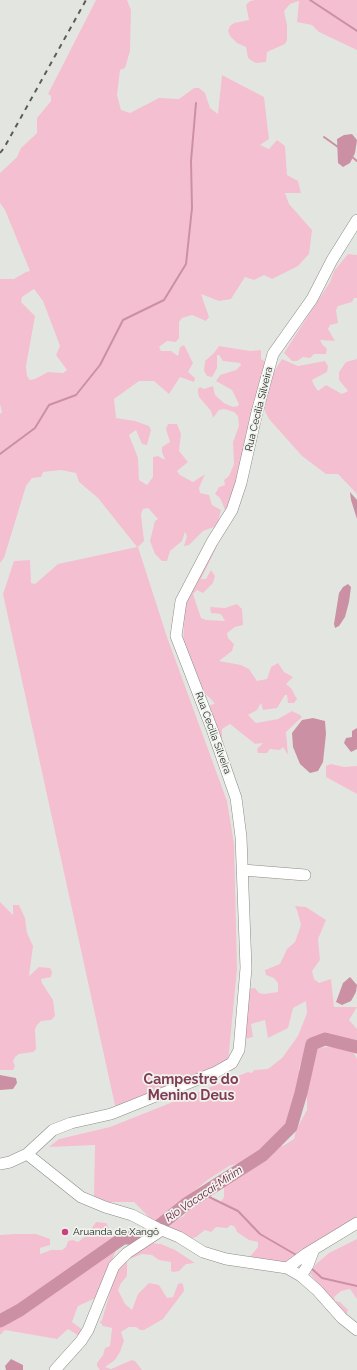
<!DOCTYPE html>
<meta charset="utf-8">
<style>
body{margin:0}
canvas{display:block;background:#e3e6e0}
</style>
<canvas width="357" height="1370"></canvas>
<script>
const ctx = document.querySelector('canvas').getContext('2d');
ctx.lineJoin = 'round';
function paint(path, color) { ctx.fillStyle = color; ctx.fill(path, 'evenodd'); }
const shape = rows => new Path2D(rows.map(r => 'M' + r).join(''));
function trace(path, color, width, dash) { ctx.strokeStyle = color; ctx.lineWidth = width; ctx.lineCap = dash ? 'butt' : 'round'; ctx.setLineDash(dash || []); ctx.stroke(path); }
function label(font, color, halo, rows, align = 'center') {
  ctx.font = font + ' Raleway,sans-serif'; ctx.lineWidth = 3.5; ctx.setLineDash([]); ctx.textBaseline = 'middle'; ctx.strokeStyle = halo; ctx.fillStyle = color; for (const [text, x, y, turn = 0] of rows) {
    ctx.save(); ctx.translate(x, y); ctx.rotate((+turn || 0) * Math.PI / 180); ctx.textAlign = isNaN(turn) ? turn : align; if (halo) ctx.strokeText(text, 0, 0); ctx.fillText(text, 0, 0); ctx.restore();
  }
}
paint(shape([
 [96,0,127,0,131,10,130,51,125,68,120,70,117,95,121,110,130,113,159,98,179,99,194,88,199,88,205,93,210,108,218,114,222,75,264,97,269,139,260,145,269,149,277,140,285,146,287,175,298,181,301,193,285,193,289,204,312,230,309,254,298,266,272,279,264,275,254,280,245,277,231,299,219,301,201,294,209,317,206,321,192,315,182,318,179,322,179,338,176,342,167,341,159,347,161,351,171,351,178,356,180,347,184,345,193,363,188,372,195,378,194,382,180,377,169,394,154,381,139,381,114,399,116,418,135,421,149,426,151,430,147,445,142,444,136,430,129,435,138,458,139,480,147,485,153,477,153,457,158,456,165,460,162,452,162,447,170,442,166,429,168,424,177,424,181,434,179,451,188,462,177,471,180,475,193,482,205,474,199,488,200,493,209,495,212,505,221,510,217,526,203,531,189,545,184,546,187,536,185,532,182,541,170,551,167,561,162,561,155,554,150,541,155,521,158,519,148,508,143,509,141,514,144,541,138,547,167,637,227,801,234,844,237,969,228,1062,116,1110,3,594,14,561,30,560,31,583,35,584,58,564,137,547,98,498,79,482,76,473,61,470,43,472,41,477,32,478,26,486,4,558,0,563,0,414,2,412,0,404,0,279,14,279,26,272,30,271,5,210,0,203,0,173,17,157,21,148,37,133,37,118,51,101,51,96,48,94],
 [34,289,43,301,60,346,56,355,67,370,63,373,48,372,35,379,30,380,27,376,26,366,35,316,21,302,22,297],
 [255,0,357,0,357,50,319,32,312,25,297,22,299,1,290,4,284,11,287,25,287,40,285,44,267,52,266,62,256,63,252,61,248,58,246,47,237,43,230,36,228,31,230,26,234,23,249,20,246,5,250,1],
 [348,254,357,255,357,298,354,298,352,302,338,306,336,310,338,323,330,325,328,329,335,341,320,340,322,344,327,349,326,354,314,354,310,358,303,357,297,361,292,361,284,353,330,282,334,271],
 [219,346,250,351,261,350,261,359,266,362,231,505,228,509,225,510,220,498,215,494,219,487,225,485,224,480,229,476,234,464,233,442,239,426,238,416,234,412,224,409,219,410,213,418,211,411,199,397,198,392,198,389,200,387,204,389,213,386,215,395,224,403,233,407,238,406,239,404,232,390,216,381,220,375,236,370,241,365,240,363,223,361,219,355,217,355,217,368,212,377,207,376,204,371,205,361,214,353],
 [282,359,298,366,325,361,328,366,327,372,312,380,314,385,318,391,326,385,342,394,348,391,339,380,339,372,346,362,357,359,357,494,338,474,326,474,302,456,269,419,264,409,272,375],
 [219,542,201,579,206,579,211,570,215,576,213,583,203,593,197,590,193,594,201,618,206,620,225,621,221,614,211,613,210,607,225,608,237,604,242,609,243,625,235,627,227,633,228,638,234,644,232,651,219,661,241,665,249,669,257,681,267,679,271,667,278,663,284,672,293,677,286,684,291,688,297,699,294,703,288,703,287,695,285,695,277,708,263,710,261,703,257,710,248,715,256,723,278,719,292,711,300,715,302,717,286,732,288,755,283,747,280,750,270,749,267,753,258,753,257,749,263,743,255,744,230,724,222,729,222,738,219,737,212,718,210,705,215,704,210,698,200,690,183,646,185,605,189,593],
 [331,764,344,767,357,766,357,794,326,777,326,766],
 [0,902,13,915,13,905,19,905,25,918,27,933,33,946,29,976,39,967,50,968,52,972,51,977,41,979,42,983,53,1000,55,1016,51,1020,41,1021,37,1025,35,1029,36,1049,33,1052,19,1054,15,1057,13,1061,15,1066,13,1070,0,1070],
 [295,906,306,907,326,920,318,939,320,960,312,971,314,979,319,983,331,979,334,1007,357,1007,349,1020,357,1029,357,1048,315,1039,309,1043,299,1068,301,1089,289,1132,261,1159,255,1158,229,1166,209,1179,155,1223,134,1202,109,1202,94,1197,95,1145,49,1147,59,1139,110,1127,248,1072,252,1073,254,1070,268,1069,282,1058,298,1036,307,1013,306,1001,293,1008,288,1028,268,1038,265,1020,251,1024,253,1037,245,1039,248,989,255,988,259,993,264,994,278,992,278,983,274,978,266,975,265,970,280,964,287,949,295,942,301,925,297,910],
 [326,1047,345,1048,354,1053,357,1059,357,1220,286,1262,263,1262,249,1258,258,1247,258,1242,249,1240,237,1232,235,1227,231,1225,227,1228,216,1227,211,1232,205,1230,196,1237,188,1240,165,1226,184,1216,191,1205,201,1197,206,1196,219,1202,221,1201,224,1197,224,1187,233,1177,247,1173,244,1169,250,1163,264,1161,281,1146,283,1146,294,1139,296,1130,307,1110,307,1076,311,1059,317,1048],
 [96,1222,106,1223,112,1233,116,1250,98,1297,78,1306,72,1322,83,1330,79,1336,68,1329,57,1339,5,1330,0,1335,0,1235,15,1234,36,1234,50,1239,50,1245,40,1248,40,1254,51,1250,62,1250,66,1247,68,1241,73,1240,78,1242,87,1235],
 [357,1239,357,1299,350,1289,341,1291,334,1297,335,1301,340,1302,348,1310,346,1317,310,1274,316,1264,329,1253],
 [151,1243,161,1244,175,1250,195,1263,186,1264,179,1271,173,1272,171,1271,171,1262,159,1260,152,1255,142,1254,127,1260,127,1276,121,1283,118,1290,125,1304,132,1310,138,1294,149,1283,159,1285,167,1298,173,1297,178,1284,181,1283,183,1284,184,1291,163,1319,144,1330,140,1330,136,1327,129,1327,121,1332,124,1341,120,1352,115,1360,105,1367,111,1369,132,1360,135,1361,142,1370,100,1370,97,1366,97,1363,103,1355,105,1348,110,1346,112,1328,103,1326,100,1322,102,1320,118,1265]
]), '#f4c0d1');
paint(shape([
 [352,134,357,140,355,153,350,163,343,167,338,163,337,139,344,135],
 [350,492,357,500,357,519,351,500],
 [348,584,351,587,349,602,345,617,339,626,335,628,334,624,339,593,343,587],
 [313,718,325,721,326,734,323,762,318,771,310,773,300,764,293,747,292,733,302,720],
 [357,728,357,749,351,752,344,743,346,738,352,737,352,731],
 [350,977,357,985,356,992,351,1001,342,1005,336,1002,343,983],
 [0,1075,16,1078,17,1083,13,1089,0,1090],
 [11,1359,23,1365,23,1370,6,1370,5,1366]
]), '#cc90a5');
trace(shape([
 [310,0,357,31],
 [324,137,338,147],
 [351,156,357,161],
 [0,454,35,428,49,405,76,395,100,365,123,320,164,300,186,264,192,208,191,161,196,103],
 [203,1194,238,1211,260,1234,298,1256],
 [311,1268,322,1278,357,1286]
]), '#cc90a5', 2);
trace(shape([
 [0,1321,20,1310,123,1238,140,1238,160,1225,186,1204,263,1155,291,1127,301,1093,312,1044,325,1039,357,1047]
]), '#cc90a5', 13);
const minor = shape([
 [243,870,305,875],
 [27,1154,81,1197,105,1207,132,1215,157,1228,179,1237,203,1252,226,1259,287,1268,301,1276,317,1290,342,1318,357,1330],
 [0,1164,10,1162,27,1154,53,1130,71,1123,111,1114,216,1072,232,1063,239,1050,246,968,241,837,236,798,212,729,176,636,181,601,212,542,232,510,241,483,257,412,273,354,312,299,332,260,357,220],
 [287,1268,306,1254,357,1223],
 [301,1276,308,1265,314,1249],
 [55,1370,81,1341,88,1330,114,1266,127,1253,162,1230]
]);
trace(minor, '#8a8c86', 12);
trace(minor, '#fff', 11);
trace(shape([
 [0,153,4,148,86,0]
]), '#5b5c59', 2, [5, 5]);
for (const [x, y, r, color] of [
 [65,1232,4,"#c9417e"]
]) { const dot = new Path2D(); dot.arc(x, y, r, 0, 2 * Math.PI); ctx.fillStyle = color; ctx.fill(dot); trace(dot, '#f0f3ed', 1.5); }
label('10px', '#232422', '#f0f3ed', [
 ["Rua Cecília Silveira",259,409,-76],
 ["Rua Cecília Silveira",213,733,70]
]);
label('10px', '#232422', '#f0f3ed', [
 ["Aruanda de Xangô",73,1232]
], 'left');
label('italic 11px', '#5f1738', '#f0f3ed', [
 ["Rio Vacacaí-Mirim",204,1194,-34]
]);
label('bold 14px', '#803c57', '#f0f3ed', [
 ["Campestre do",191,1080],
 ["Menino Deus",191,1096]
]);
</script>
